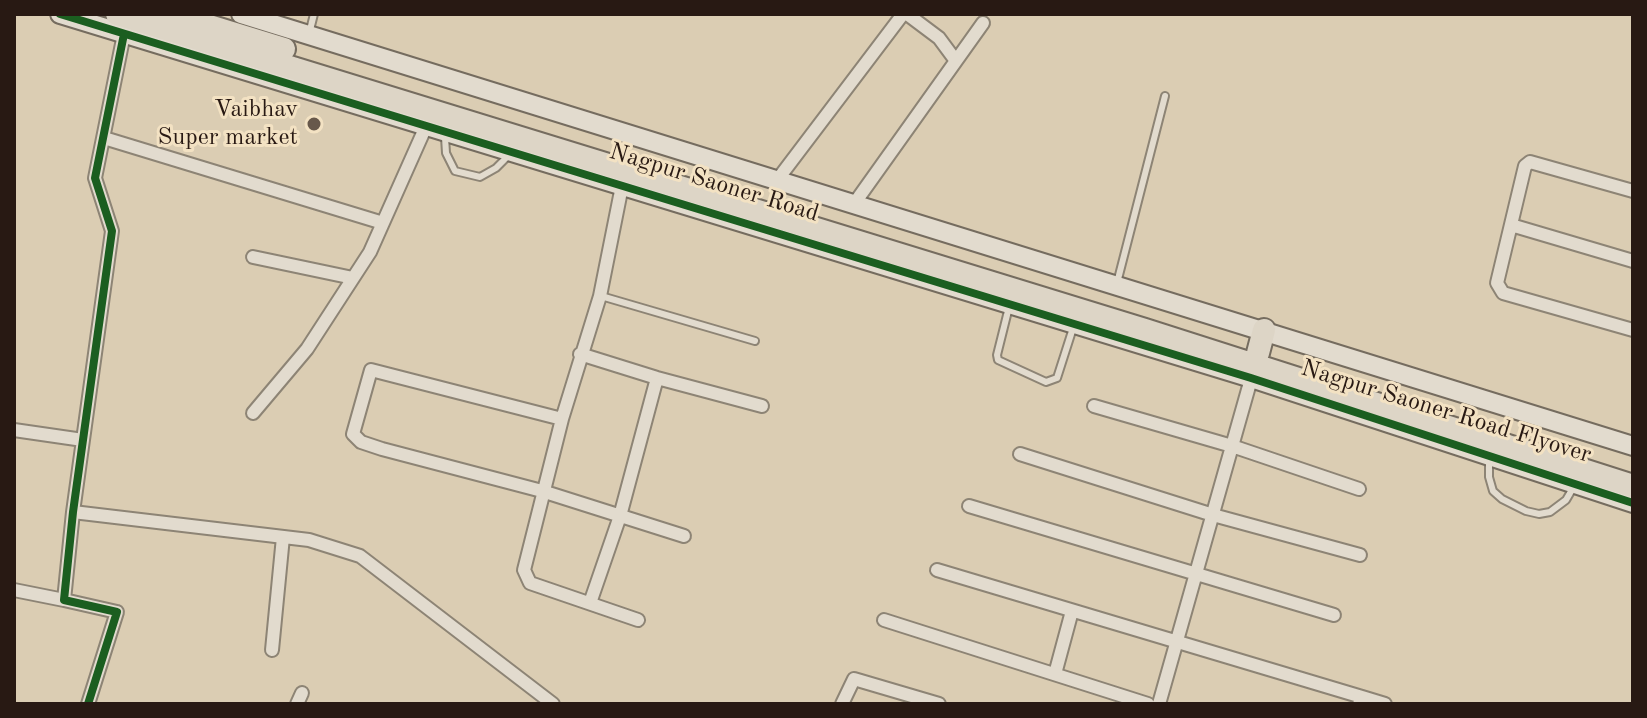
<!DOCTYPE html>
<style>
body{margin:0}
#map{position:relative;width:1647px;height:718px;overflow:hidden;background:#dbcdb3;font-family:"Old Standard TT",serif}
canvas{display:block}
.frame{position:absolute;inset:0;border:16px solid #281913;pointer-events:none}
</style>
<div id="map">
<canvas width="1647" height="718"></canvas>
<div class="frame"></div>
</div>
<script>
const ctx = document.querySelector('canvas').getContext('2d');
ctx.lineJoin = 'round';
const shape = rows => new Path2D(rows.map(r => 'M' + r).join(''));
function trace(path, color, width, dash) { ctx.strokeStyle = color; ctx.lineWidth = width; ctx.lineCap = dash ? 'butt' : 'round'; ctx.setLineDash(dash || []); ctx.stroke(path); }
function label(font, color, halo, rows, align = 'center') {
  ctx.font = font + ' "Old Standard TT",serif'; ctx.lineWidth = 6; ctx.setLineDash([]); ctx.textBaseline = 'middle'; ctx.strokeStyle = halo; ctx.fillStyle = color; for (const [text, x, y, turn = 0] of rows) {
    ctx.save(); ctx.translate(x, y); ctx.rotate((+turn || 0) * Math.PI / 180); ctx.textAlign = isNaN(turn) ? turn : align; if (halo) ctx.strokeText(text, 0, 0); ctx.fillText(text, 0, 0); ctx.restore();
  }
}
const lane = shape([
 [309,34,314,14],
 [445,137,446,153,455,171,480,177,496,168,510,154],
 [1117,283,1165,96],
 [601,296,755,341],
 [1009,307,997,355,998,360,1046,382,1057,378,1073,328],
 [1489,460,1489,477,1493,491,1502,499,1526,511,1539,514,1550,512,1566,500,1573,488]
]);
const street = shape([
 [907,14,939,38,956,61],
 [104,138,383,223],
 [778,179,903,14],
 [622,186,600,296,562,419,524,570,530,583,638,620],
 [1633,191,1530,162,1525,166,1497,283,1503,293,1633,330],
 [854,204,983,23],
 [1511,225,1633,261],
 [253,257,353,278],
 [580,354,657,378,762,406],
 [1094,406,1232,446,1359,489],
 [253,413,307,349,370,252,427,124],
 [562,419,371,370,353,434,361,442,382,449,542,491,684,536],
 [14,430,83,440],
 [1020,454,1213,515,1360,555],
 [969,506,1334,615],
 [73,512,309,540,360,556,553,704],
 [937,570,1362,697,1359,704],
 [14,590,64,600],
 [590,603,620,516,657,378],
 [884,620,1148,704],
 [272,650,283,537],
 [1055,674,1072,611],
 [1362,697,1385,704],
 [88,704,117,612,64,600,73,512,112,231,95,178,124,34],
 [297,704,302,693],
 [842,704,854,679,939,704],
 [1159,704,1253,372]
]);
const secondary = shape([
 [60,14,1251,378,1633,503],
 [241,14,1633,446]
]);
const highway = shape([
 [117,14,1145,330,1633,486],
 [170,14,284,49],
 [1258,353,1264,330]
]);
trace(lane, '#8d8475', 10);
trace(street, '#8d8475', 16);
trace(secondary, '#756c5f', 22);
trace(highway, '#756c5f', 26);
trace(lane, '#e2dbce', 6);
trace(street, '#e2dbce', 12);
trace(secondary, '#e2dbce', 18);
trace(highway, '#ddd5c6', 22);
trace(shape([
 [60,14,1251,378,1633,503],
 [88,704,117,612,64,600,73,512,112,231,95,178,124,34]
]), '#1b5e20', 8);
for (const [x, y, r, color] of [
 [314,124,8,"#67584b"]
]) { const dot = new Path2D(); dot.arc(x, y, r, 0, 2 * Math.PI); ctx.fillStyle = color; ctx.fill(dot); trace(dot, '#f3e2c3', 3); }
label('24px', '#281913', '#f3e2c3', [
 ["Vaibhav",298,110],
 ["Super market",298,138]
], 'right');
label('24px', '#281913', '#f3e2c3', [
 ["Nagpur Saoner Road",714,183,17],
 ["Nagpur Saoner Road Flyover",1446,412,17]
]);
</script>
